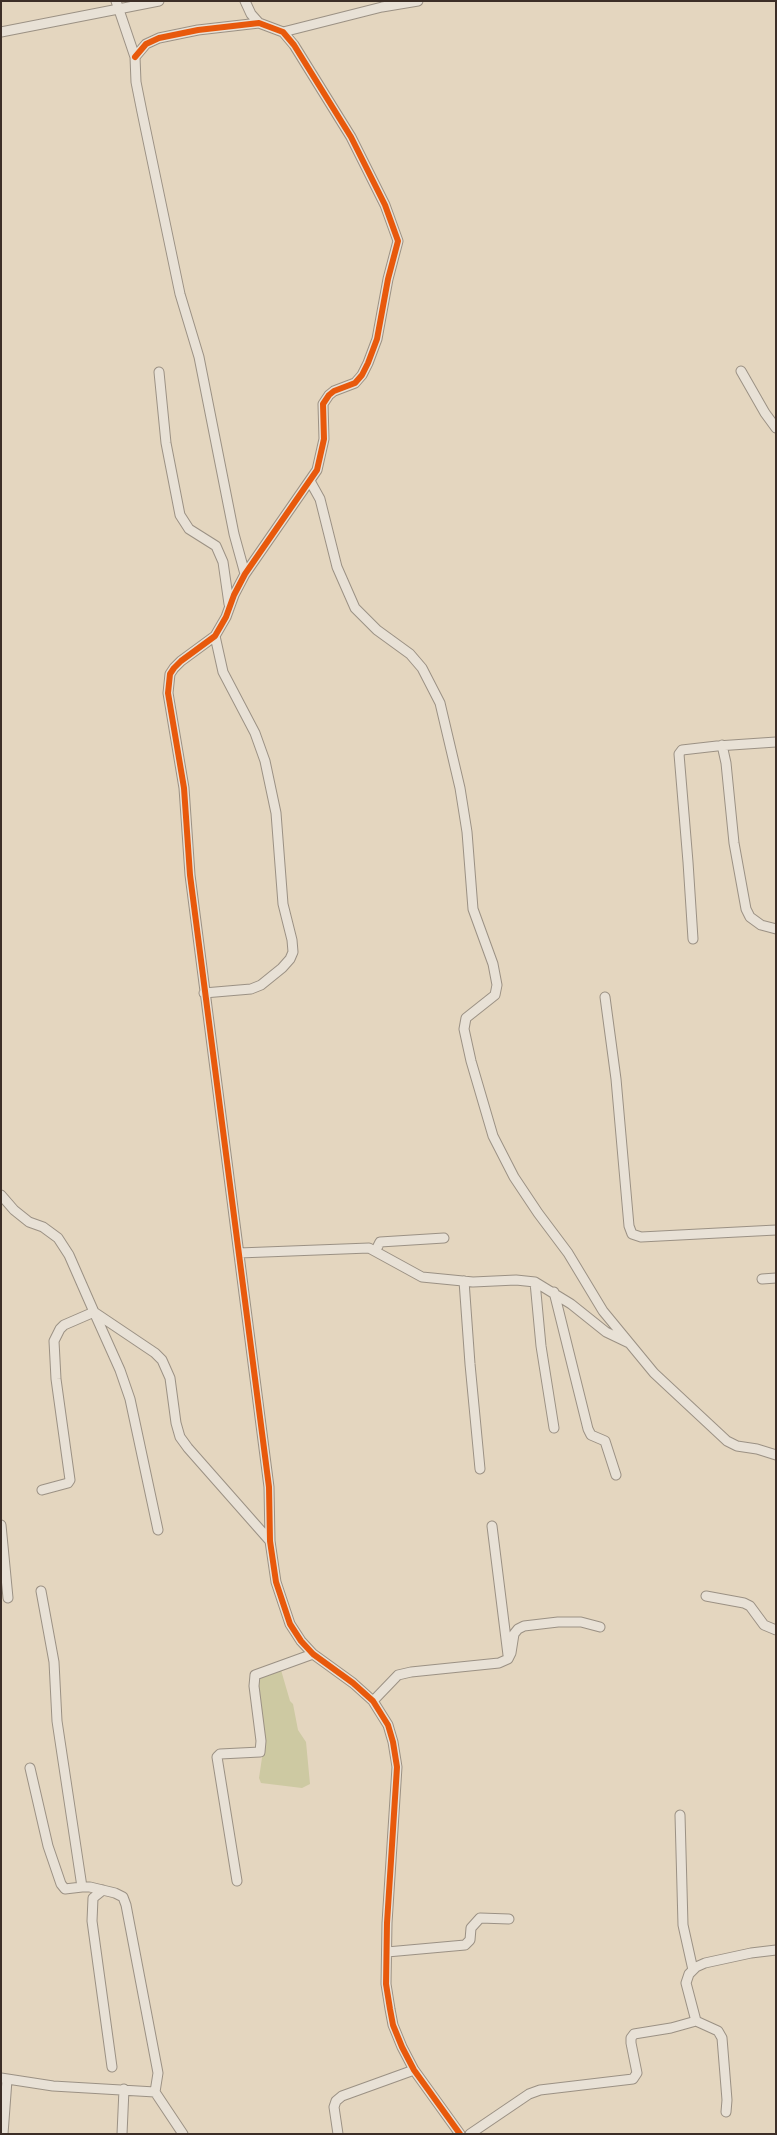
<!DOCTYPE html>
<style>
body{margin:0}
#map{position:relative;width:777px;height:2135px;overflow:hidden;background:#e4d6bf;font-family:"Gentium Book Plus",serif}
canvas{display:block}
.frame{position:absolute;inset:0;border:2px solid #3c2e27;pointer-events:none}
</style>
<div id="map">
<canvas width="777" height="2135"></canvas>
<div class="frame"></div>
</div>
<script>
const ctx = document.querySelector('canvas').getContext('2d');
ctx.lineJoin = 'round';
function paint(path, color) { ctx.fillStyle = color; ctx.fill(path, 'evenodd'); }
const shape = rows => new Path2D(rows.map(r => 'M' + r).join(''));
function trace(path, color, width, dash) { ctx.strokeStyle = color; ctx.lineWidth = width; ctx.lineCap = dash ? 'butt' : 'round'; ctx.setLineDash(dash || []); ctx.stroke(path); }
paint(shape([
 [281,1670,290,1701,293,1704,298,1730,306,1742,310,1784,302,1788,261,1783,259,1778,263,1751,257,1678]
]), '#cdc9a2');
const minor = shape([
 [116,1,135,57,136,82,142,112,180,294,199,357,234,534,245,574],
 [245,1,251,14,259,23],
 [1,32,159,1],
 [283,32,382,7,418,1],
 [135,57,146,44,159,38,198,30,259,23,283,32,294,45,351,137,385,205,398,241,388,279,377,339,368,363,362,375,355,383,334,391,329,395,323,404,324,439,317,470,245,574,234,595,226,617,215,636,181,661,174,668,170,674,168,693,184,788,190,875,269,1487,270,1541,276,1582,290,1624,301,1641,313,1654,353,1683,373,1701,388,1725,393,1742,397,1767,387,1923,386,1984,390,2009,393,2025,402,2047,414,2070,460,2134],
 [741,371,765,413,776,428],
 [159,372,166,443,180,515,189,529,216,546,223,562,229,604],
 [310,481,320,499,337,567,355,608,377,630,410,654,422,668,440,703,460,788,467,832,473,909,493,964,497,985,495,995,466,1018,464,1029,471,1061,493,1136,514,1177,538,1213,568,1253,603,1311,654,1373,727,1441,737,1446,757,1449,776,1455],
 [722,745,726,763,734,843,746,909,750,917,761,925,776,929],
 [693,939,688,862,679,754,682,750,717,746,776,742],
 [204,993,251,989,261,985,282,968,290,959,293,952,292,940,283,904,276,813,265,761,255,733,223,672,215,636],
 [605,997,616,1079,629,1226,632,1234,641,1237,776,1230],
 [1,1195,14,1210,29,1222,43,1227,58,1238,69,1255,94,1312,155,1353,162,1360,170,1378,176,1423,180,1437,188,1448,270,1541],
 [376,1250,380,1242,444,1238],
 [239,1253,369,1248,422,1277,473,1282,516,1280,535,1282,571,1304,606,1332,629,1343],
 [762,1279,776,1278],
 [464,1281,470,1364,480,1469],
 [535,1282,541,1346,554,1428],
 [554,1292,588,1429,591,1435,605,1441,616,1475],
 [42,1490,68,1483,70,1480,56,1379,54,1341,60,1329,64,1325,94,1312,120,1370,130,1399,158,1530],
 [1,1525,8,1598],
 [492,1526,508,1655],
 [41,1591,54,1662,57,1721,82,1887,90,1887,115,1893,123,1897,126,1905,158,2073,155,2092,183,2134],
 [706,1596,744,1603,750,1606,764,1625,776,1630],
 [373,1701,398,1675,411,1672,499,1663,508,1659,511,1653,514,1634,518,1629,524,1626,558,1622,581,1622,600,1627],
 [30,1768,48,1846,61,1884,65,1889,82,1887],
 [680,1815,683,1925,693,1970],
 [237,1881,217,1757,220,1754,260,1752,261,1741,254,1686,255,1675,313,1654],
 [103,1890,93,1898,92,1921,112,2067],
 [387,1952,465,1945,470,1940,471,1928,480,1918,509,1919],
 [696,2021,686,1983,689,1974,696,1967,705,1963,751,1953,776,1950],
 [1,2078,53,2086,155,2092],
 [3,2134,7,2080],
 [122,2134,124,2089],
 [338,2134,334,2107,336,2101,342,2096,414,2070],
 [470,2134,529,2094,540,2090,633,2079,637,2073,631,2043,631,2038,634,2034,671,2028,696,2021,718,2031,722,2038,727,2100,726,2112]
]);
trace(minor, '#9b9184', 11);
trace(minor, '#e8e1d6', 9);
trace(shape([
 [135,57,146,44,159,38,198,30,259,23,283,32,294,45,351,137,385,205,398,241,388,279,377,339,368,363,362,375,355,383,334,391,329,395,323,404,324,439,317,470,245,574,234,595,226,617,215,636,181,661,174,668,170,674,168,693,184,788,190,875,269,1487,270,1541,276,1582,290,1624,301,1641,313,1654,353,1683,373,1701,388,1725,393,1742,397,1767,387,1923,386,1984,390,2009,393,2025,402,2047,414,2070,460,2134]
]), '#e8590c', 6);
</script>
